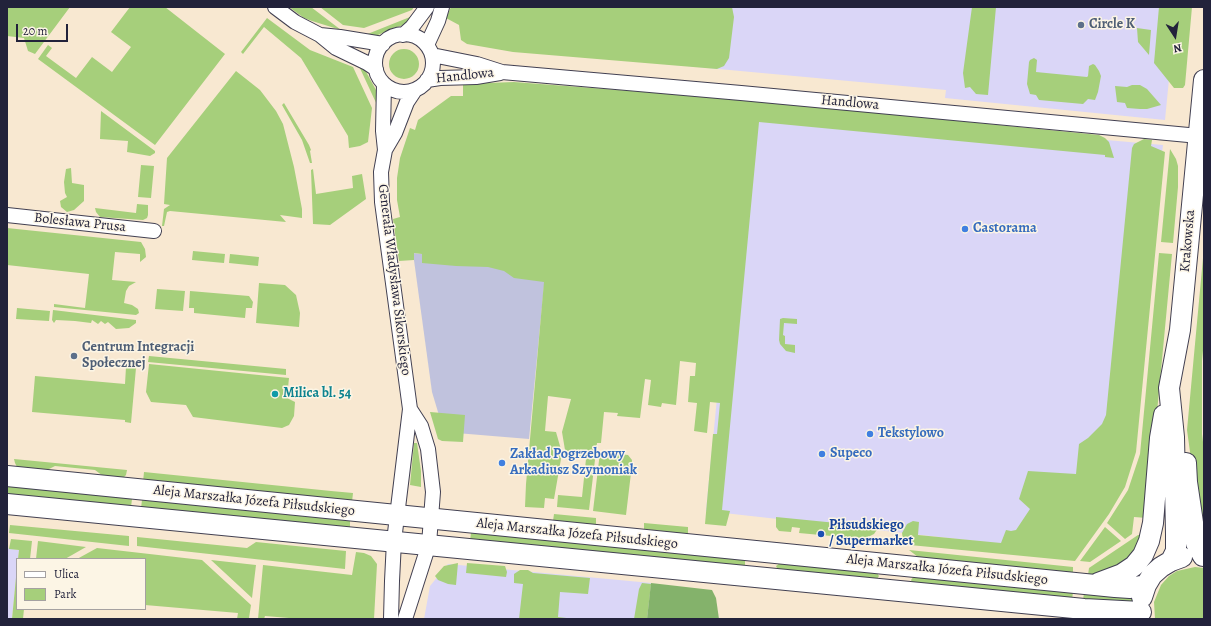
<!DOCTYPE html>
<meta charset="utf-8">
<style>
body{margin:0}
#map{position:relative;width:1211px;height:626px;overflow:hidden;background:#f8e8d1;font-family:Alegreya,serif}
canvas{display:block}
.frame{position:absolute;inset:0;border:8px solid #22223b;pointer-events:none}
.legend{position:absolute;left:16px;top:558px;width:130px;height:52px;box-sizing:border-box;background:#fcf5e5;border:1px solid #a5a1a1;margin:0;padding:5px 7px;list-style:none;font-size:12px;color:#22223b}
.legend li{display:flex;align-items:center;gap:8px;height:20px}
.legend b{width:20px;border:1px solid #a5a1a1}
.north{position:absolute;left:1155px;top:16px;width:40px;height:40px;-webkit-text-stroke:3px #fcf5e5;paint-order:stroke;rotate:168deg;font-size:11px;font-weight:700;line-height:16px;text-align:center;color:#22223b}
.north::after{content:'';display:block;margin:auto;width:14px;height:18px;background:#22223b;clip-path:polygon(50% 0,100% 100%,50% 72%,0 100%)}
.scale{position:absolute;left:16px;top:24px;width:52px;height:18px;box-sizing:border-box;border:2px solid #22223b;border-top:0;padding-left:5px;font-size:12px;line-height:14px;white-space:nowrap;color:#22223b;-webkit-text-stroke:3px #fcf5e5;paint-order:stroke}
</style>
<div id="map">
<canvas width="1211" height="626"></canvas>
<div class="frame"></div>
<ul class="legend">
<li><b style="height:5px;background:#fff"></b>Ulica</li>
<li><b style="height:11px;background:#a6cf7b"></b>Park</li>
</ul>
<div class="north">N</div>
<div class="scale">20 m</div>
</div>
<script>
const ctx = document.querySelector('canvas').getContext('2d');
ctx.lineJoin = 'round';
function paint(path, color) { ctx.fillStyle = color; ctx.fill(path, 'evenodd'); }
const shape = rows => new Path2D(rows.map(r => 'M' + r).join(''));
function trace(path, color, width, dash) { ctx.strokeStyle = color; ctx.lineWidth = width; ctx.lineCap = dash ? 'butt' : 'round'; ctx.setLineDash(dash || []); ctx.stroke(path); }
function label(font, color, halo, rows, align = 'center') {
  ctx.font = font + ' Alegreya,serif'; ctx.lineWidth = 3; ctx.setLineDash([]); ctx.textBaseline = 'middle'; ctx.strokeStyle = halo; ctx.fillStyle = color; for (const [text, x, y, turn = 0] of rows) {
    ctx.save(); ctx.translate(x, y); ctx.rotate((+turn || 0) * Math.PI / 180); ctx.textAlign = isNaN(turn) ? turn : align; if (halo) ctx.strokeText(text, 0, 0); ctx.fillText(text, 0, 0); ctx.restore();
  }
}
paint(shape([
 [579,7,1176,7,1165,120,945,98,946,90,643,62],
 [749,104,982,129,1163,145,1126,439,1074,552,706,511,728,285],
 [7,548,19,550,12,619,7,619],
 [448,564,651,583,647,619,424,619,430,586]
]), '#dad6f7');
paint(shape([
 [413,253,546,266,529,439,444,432,432,392]
]), '#c0c2dd');
paint(shape([
 [7,7,70,7,35,54,28,51,24,38,7,36],
 [130,7,165,7,225,54,155,145,38,59,48,45,52,48,46,56,76,78,92,57,112,72,131,47,111,32],
 [289,7,311,7,341,30,312,21,304,18],
 [320,7,414,7,412,10,364,28,343,25],
 [451,7,732,7,734,17,729,58,724,66,717,69,513,52,467,44,461,40,459,25,446,18],
 [972,7,996,7,988,95,976,94,970,87,965,88,963,73],
 [1159,7,1192,7,1185,85,1183,88,1174,88,1154,63],
 [415,15,404,25,393,28,378,35,365,35],
 [267,18,310,50,353,67,372,108,368,142,360,146,349,148,348,136,301,58,264,27,243,54,241,52],
 [1137,28,1151,30,1149,55,1138,42],
 '389 64a15 15 0 1 1 30 0a15 15 0 1 1-30 0Z',
 [1034,58,1037,60,1036,72,1087,77,1088,76,1089,66,1093,64,1095,65,1099,71,1101,76,1098,92,1095,100,1088,99,1083,104,1039,100,1036,95,1030,94,1027,84,1029,62,1030,60],
 [358,64,364,68,376,90,378,107],
 [236,71,260,90,276,111,283,124,294,167,302,209,302,218,280,215,286,222,170,211,167,212,164,226,162,226,164,209,170,205,164,204,167,158],
 [514,82,749,100,1099,135,1105,138,1109,142,1114,158,1105,157,1105,155,759,122,722,510,730,511,726,526,705,524,713,434,717,434,720,403,710,402,707,433,694,431,697,403,688,402,690,376,695,376,696,363,680,361,676,405,662,403,661,407,648,405,651,380,645,379,640,418,617,416,618,413,604,412,601,443,597,443,589,510,557,507,558,495,582,497,586,459,566,456,562,432,571,399,548,396,545,431,556,432,562,453,554,499,545,498,544,508,525,507,526,484,544,282,514,278,504,271,488,267,456,266,422,263,422,254,414,253,414,260,399,261,393,219,400,217,397,200,397,178,400,158,410,128,415,130,418,120,451,96,463,96,463,84],
 [1132,85,1140,85,1147,89,1161,105,1147,109,1140,109,1127,108,1125,103,1117,102,1115,86,1127,87],
 [284,103,309,145,311,150,310,151,312,163,310,163,302,140,282,105],
 [101,111,155,151,155,153,150,156,127,152,128,141,100,139],
 [1144,139,1152,140,1151,146,1165,152,1136,452,1125,487,1109,514,1075,561,910,545,903,540,902,533,907,524,913,521,919,522,918,535,1001,543,1006,530,1011,531,1016,530,1030,509,1019,499,1028,471,1076,474,1079,444,1088,438,1102,424,1106,415,1132,148,1134,144],
 [1170,149,1176,159,1178,166,1178,187,1173,243,1161,242],
 [141,165,154,166,151,198,138,197],
 [71,168,72,183,84,185,84,201,74,210,67,212,61,207,60,201,67,197,65,193,64,182,66,169],
 [313,169,316,194,353,188,352,176,362,174,366,199,330,225,313,224,311,170],
 [137,204,148,205,148,215,147,218,143,220,100,217,96,212,95,208,136,213],
 [7,228,141,242,145,249,146,257,140,262,140,254,115,252,112,280,136,282,129,286,126,291,124,303,132,305,138,309,139,313,136,315,54,307,54,304,85,308,89,274,7,265],
 [193,251,225,254,224,263,192,260],
 [1159,253,1172,254,1147,518,1134,517,1132,534,1125,539,1107,523,1128,490,1140,454],
 [230,254,259,257,258,266,229,263],
 [1203,258,1204,340,1202,361,1202,434,1204,450,1204,516,1199,517,1187,430],
 [259,283,285,285,296,295,300,313,299,327,256,323],
 [157,289,185,291,183,311,155,309],
 [190,291,249,296,253,302,252,308,246,308,245,318,194,313,194,308,189,308],
 [17,308,50,311,49,321,16,319],
 [53,310,136,320,136,323,129,328,116,329,108,322,105,324,101,321,98,324,92,320,91,323,75,321,56,320,54,323,52,320],
 [783,318,797,319,797,324,784,323,783,335,785,336,785,344,795,345,795,353,786,351,780,344,779,340,780,319],
 [149,356,286,369,286,375,148,362],
 [149,364,289,378,287,398,295,402,294,416,289,425,282,428,193,417,186,405,151,402,146,392],
 [126,367,136,368,131,423,125,422,125,420,32,412,35,376,125,384],
 [430,412,465,415,463,442,442,441,438,439],
 [414,443,417,443,421,471,421,487,410,485],
 [600,452,628,455,632,460,631,473,626,515,593,511],
 [14,459,127,470,126,475,123,478,103,476,95,470,55,466,47,470,17,467,15,463],
 [144,472,331,491,353,493,352,502,143,482],
 [7,486,132,499,131,507,7,495],
 [142,500,350,521,350,527,141,508],
 [554,514,596,518,596,525,553,521],
 [776,517,877,527,878,528,874,534,864,539,799,533,800,528,792,527,791,532,779,531,776,527],
 [644,523,688,527,688,534,644,529],
 [10,525,129,536,129,546,9,533],
 [1105,527,1121,541,1090,562,1080,561],
 [471,533,741,559,745,561,745,565,744,566,470,541],
 [1138,535,1144,535,1127,563,1096,575,1088,575,1089,568],
 [137,537,247,548,256,542,346,551,345,569,137,546],
 [11,539,32,541,30,559,18,559,19,550,9,549],
 [38,541,86,547,65,559,36,559],
 [97,548,202,560,251,605,249,618,237,619,238,613,145,605,145,559,77,559],
 [909,550,1073,567,1073,573,927,559,918,557],
 [356,552,364,553,371,556,377,564,374,619,301,619,265,616,264,619,258,619,263,565,352,575],
 [211,560,256,565,252,598],
 [458,563,456,585,448,584,438,580,435,576,444,566],
 [467,563,505,566,507,572,506,577,466,573],
 [780,563,877,573,879,576,877,579,778,570,776,566],
 [17,567,17,609,24,609,23,619,12,619],
 [1195,567,1204,568,1204,619,1155,619,1154,602,1161,585,1169,576,1177,571],
 [520,570,528,570,533,573,590,578,588,594,560,592,558,617,575,619,519,619,523,584,514,583,514,574],
 [914,576,1073,592,1072,600,912,582,911,580],
 [642,583,651,584,647,619,634,619,639,589],
 [1084,593,1133,597,1135,604,1083,600]
]), '#a6cf7b');
paint(shape([
 [651,583,712,590,716,598,719,619,647,619]
]), '#84b26b');
const street = shape([
 [275,7,295,22,320,35,336,48,367,63,376,69],
 '375 63a29 29 0 1 1 58 0a29 29 0 1 1-58 0Z',
 [320,35,340,37,383,44],
 [403,35,412,27,427,7],
 [427,45,438,21,442,7],
 [432,55,477,64,502,72,741,93,1199,136],
 [427,80,440,78,476,77,500,73],
 [384,84,383,131,385,150,381,172,382,202,410,409,394,541,392,581,391,619],
 [385,150,395,133,407,102,415,90],
 [7,215,154,231],
 [405,619,429,544,433,492,428,449,421,426,410,409]
]);
const secondary = shape([
 [1186,463,1187,482,1196,543,1203,556],
 [7,476,1115,587,1130,588,1146,585],
 [7,504,1084,609,1141,612],
 [1171,561,1176,551,1176,534,1174,437,1169,388,1180,330,1204,80],
 [1098,583,1122,574,1134,566,1143,555,1149,541,1153,523,1160,438,1164,415],
 [1142,597,1146,585,1152,575,1161,567,1171,561,1182,557]
]);
trace(street, '#424052', 16);
trace(secondary, '#424052', 22);
trace(street, '#fff', 14);
trace(secondary, '#fff', 20);
for (const [x, y, r, color] of [
 [1081,25,4,"#5c6f8a"],
 [965,229,4,"#3f7fe0"],
 [74,356,4,"#5c6f8a"],
 [275,394,4,"#0f9aa8"],
 [870,434,4,"#3f7fe0"],
 [822,454,4,"#3f7fe0"],
 [502,463,4,"#3f7fe0"],
 [821,534,4,"#1a4fb4"]
]) { const dot = new Path2D(); dot.arc(x, y, r, 0, 2 * Math.PI); ctx.fillStyle = color; ctx.fill(dot); trace(dot, '#fcf5e5', 1.5); }
label('bold 14px', '#4e5e75', '#fcf5e5', [
 ["Circle K",1089,25],
 ["Centrum Integracji",82,348],
 ["Społecznej",82,364]
], 'left');
label('14px', '#22223b', '#fcf5e5', [
 ["Handlowa",465,76,-6],
 ["Handlowa",850,103,5],
 ["Bolesława Prusa",80,223,6],
 ["Krakowska",1188,241,-85],
 ["Generała Władysława Sikorskiego",394,280,83],
 ["Aleja Marszałka Józefa Piłsudskiego",254,501,6],
 ["Aleja Marszałka Józefa Piłsudskiego",577,534,6],
 ["Aleja Marszałka Józefa Piłsudskiego",947,570,6]
]);
label('bold 14px', '#366cbe', '#fcf5e5', [
 ["Castorama",973,229],
 ["Tekstylowo",878,434],
 ["Supeco",830,454],
 ["Zakład Pogrzebowy",510,455],
 ["Arkadiusz Szymoniak",510,471]
], 'left');
label('bold 14px', '#0d838f', '#fcf5e5', [
 ["Milica bl. 54",283,394]
], 'left');
label('bold 14px', '#164399', '#fcf5e5', [
 ["Piłsudskiego",829,526],
 ["/ Supermarket",829,542]
], 'left');
</script>
